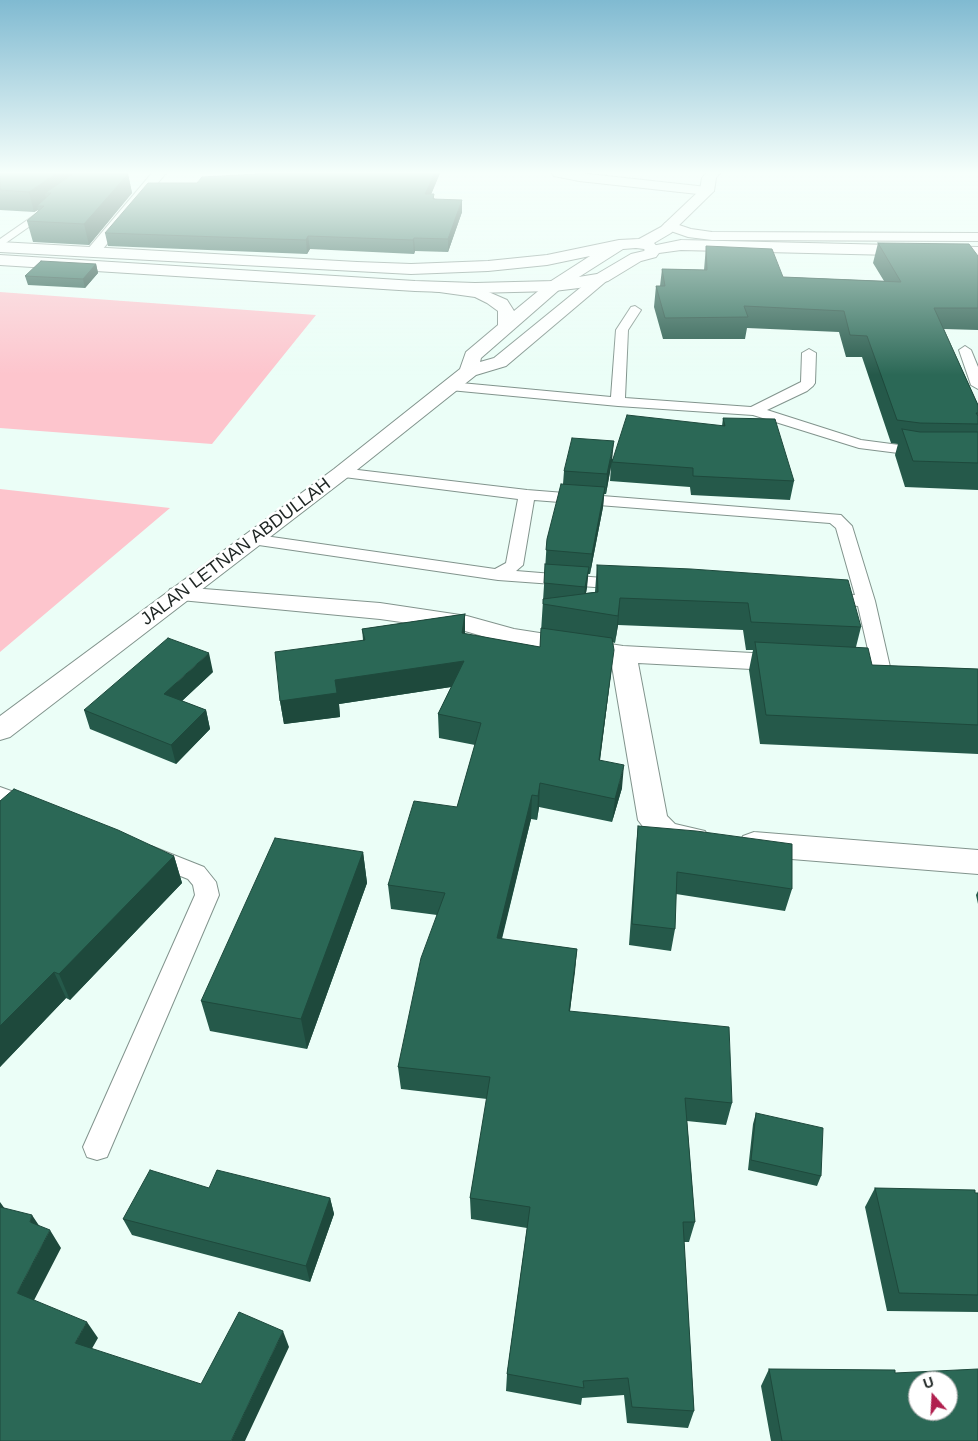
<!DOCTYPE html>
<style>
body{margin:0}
#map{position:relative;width:978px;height:1441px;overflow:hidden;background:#ebfef7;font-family:Helvetica,sans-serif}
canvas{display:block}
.north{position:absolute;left:908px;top:1371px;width:50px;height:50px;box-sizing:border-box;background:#fff;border:1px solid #a5a8a7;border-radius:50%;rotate:341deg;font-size:14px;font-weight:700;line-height:20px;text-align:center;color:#1e2523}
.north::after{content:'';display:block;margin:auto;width:18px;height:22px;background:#b01f4e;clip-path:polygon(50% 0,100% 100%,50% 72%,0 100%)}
</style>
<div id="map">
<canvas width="978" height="1441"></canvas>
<div class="north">U</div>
</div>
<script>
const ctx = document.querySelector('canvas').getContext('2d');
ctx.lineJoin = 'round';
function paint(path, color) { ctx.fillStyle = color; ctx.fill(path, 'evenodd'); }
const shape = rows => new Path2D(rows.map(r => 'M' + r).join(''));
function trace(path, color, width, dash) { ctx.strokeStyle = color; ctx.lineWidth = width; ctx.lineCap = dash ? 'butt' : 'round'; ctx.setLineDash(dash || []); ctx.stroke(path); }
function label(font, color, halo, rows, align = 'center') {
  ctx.font = font + ' Helvetica,sans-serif'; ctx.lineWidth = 5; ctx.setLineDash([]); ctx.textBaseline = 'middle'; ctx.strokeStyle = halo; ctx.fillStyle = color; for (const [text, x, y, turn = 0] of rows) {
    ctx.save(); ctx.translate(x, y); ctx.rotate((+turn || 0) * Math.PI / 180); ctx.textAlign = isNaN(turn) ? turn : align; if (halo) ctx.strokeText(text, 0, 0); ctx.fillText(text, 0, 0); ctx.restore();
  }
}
paint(shape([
 [0,292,316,315,212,444,0,428],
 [0,489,170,508,0,652]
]), '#fdc5cd');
const service = shape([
 [49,205,53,206,54,208,53,210,0,247,0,239,49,205],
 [635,306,641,310,628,330,625,398,751,407,801,382,802,353,809,349,816,353,815,383,813,386,807,391,767,410,861,440,922,448,927,449,929,452,927,455,922,456,859,448,753,415,618,406,450,390,443,386,450,382,611,397,616,330,631,307,635,306],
 [965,346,971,350,978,367,978,389,971,385,959,350,965,346],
 [341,468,527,490,841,515,852,526,875,601,890,667,888,671,881,673,874,671,872,667,858,606,828,603,822,602,819,598,822,594,828,593,855,595,836,528,830,523,534,500,523,565,516,571,628,580,631,584,628,588,622,589,498,580,245,543,243,539,245,535,251,534,495,569,506,563,518,499,336,476,333,473,336,470,341,468],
 [0,787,39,801,42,807,39,813,31,815,0,803,0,787],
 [151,846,204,867,216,882,219,895,107,1157,97,1160,87,1157,83,1147,195,895,193,885,188,879,143,861,140,855,143,849,151,846]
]);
const minor = shape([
 [152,173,166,173,97,256,87,256,84,253,87,250,152,173],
 [552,173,579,173,707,187,714,191,707,195,579,181,554,176,552,173],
 [670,222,691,229,712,232,978,233,978,241,712,240,688,237,665,229,663,226,665,223,670,222],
 [179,587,380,603,467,616,514,629,623,646,789,655,798,657,802,663,798,669,789,671,638,663,667,816,675,824,705,831,709,839,705,847,694,851,682,850,653,840,638,820,611,660,513,645,465,631,380,619,170,599,167,594,170,589,179,587],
 [754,832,978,850,978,874,754,856,743,852,739,844,743,836,754,832]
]);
const tertiary = shape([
 [706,173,720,173,716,178,714,191,671,233,654,243,660,250,657,253,647,253,644,249,636,248,623,249,560,289,481,358,480,362,494,358,596,275,602,273,608,275,610,278,506,366,476,375,348,477,10,737,0,740,0,716,334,469,460,369,466,352,498,325,498,311,487,303,475,297,432,291,430,288,432,285,438,283,484,290,507,300,514,311,548,283,590,256,547,265,488,271,411,274,0,252,0,242,357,262,411,264,488,261,547,255,619,240,639,239,661,227,700,190,702,178,706,173]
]);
const secondary = shape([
 [681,240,978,247,978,257,681,250,659,253,656,257,641,261,608,281,579,288,554,291,475,293,415,291,0,265,0,255,415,281,475,283,554,281,597,274,631,254,644,251,647,247,681,240]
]);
trace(service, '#82948d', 2);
trace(minor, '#82948d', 2);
trace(tertiary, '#82948d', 2);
trace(secondary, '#82948d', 2);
paint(service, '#fff');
paint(minor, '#fff');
paint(tertiary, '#fff');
paint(secondary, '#fff');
paint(shape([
 [0,173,127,173,126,173,128,174,132,193,89,245,33,242,27,221,38,211,38,210,34,212,0,210],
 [255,173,440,173,431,194,435,199,462,212,448,252,415,251,414,254,310,249,307,254,108,246,105,233,197,183,255,174],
 [878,243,978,256,978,330,944,329,978,405,978,490,905,487,895,455,898,444,891,443,862,357,846,357,839,332,747,328,745,339,663,339,654,307,656,286,660,286,662,269,704,270,706,246,783,277,884,281,873,263],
 [96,264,98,273,85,288,28,285,25,276],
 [723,418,794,481,790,500,691,495,690,487,610,481,611,466,606,494,604,494,603,507,590,574,588,574,586,593,595,592,597,565,861,627,856,647,872,665,978,669,978,754,760,744,749,670,753,650,746,650,743,630,618,625,615,643,612,642,611,673,600,760,622,788,612,822,539,807,537,820,531,819,502,939,577,949,570,1011,732,1103,726,1125,687,1121,695,1222,689,1242,684,1242,694,1411,688,1428,627,1423,624,1395,582,1398,581,1405,506,1391,507,1374,527,1228,471,1219,470,1198,487,1099,401,1089,398,1067,437,915,391,909,388,885,457,807,475,745,439,738,438,714,451,687,339,704,340,717,284,724,280,701,363,640,362,629,465,614,465,634,540,647,547,539,563,484,564,471,612,459,722,426],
 [213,672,182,701,206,710,210,729,176,764,90,729,84,710],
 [0,801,174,856,182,883,70,1000,66,998,0,1067],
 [638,826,792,889,785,911,676,894,675,929,671,951,629,945,636,847],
 [363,852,367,883,307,1049,210,1031,201,1001],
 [978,891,978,904,976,895],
 [756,1113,821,1176,817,1186,748,1170,753,1124],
 [209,1188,330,1198,334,1214,310,1282,132,1235,123,1219],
 [875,1188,978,1193,978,1312,887,1311,865,1207],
 [769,1369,895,1373,978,1441,771,1441,761,1386]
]), '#25594a');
paint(shape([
 [57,173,89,173,51,193,45,193,47,203,37,206,38,210,34,212,29,192],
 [435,173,440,173,426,207,425,194],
 [128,174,132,193,89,245,84,224],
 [462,200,462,212,448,252,448,239],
 [308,236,310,249,307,254,306,240],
 [414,238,415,251,414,254,413,240],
 [96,264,98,273,85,288,83,279],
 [614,441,612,461,606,494,607,474],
 [605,487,603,507,590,574,592,554],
 [589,567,587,588,583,608,585,587],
 [620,598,618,625,615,643],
 [465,614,465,637,462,633],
 [614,650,611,673,597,783,599,760],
 [209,653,213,672,169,713,164,694],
 [464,661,464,685,339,704,340,717,284,724,280,701,335,680],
 [206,710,210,729,176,764,171,745],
 [624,765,622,788,612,822,615,799],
 [540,783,539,807,537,820,538,796],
 [532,795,531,819,496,961,497,938],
 [363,852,367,883,307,1049,301,1019],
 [174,856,182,883,70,1000,59,974],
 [577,949,575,972,567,1033,569,1011],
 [54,972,66,998,0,1067,0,1026],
 [330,1198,334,1214,310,1282,306,1266],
 [0,1202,13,1220,0,1209],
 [32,1215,44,1233,30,1222],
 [50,1230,61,1248,29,1310,17,1293],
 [87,1322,98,1338,86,1359,75,1343],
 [283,1331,289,1347,245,1441,231,1441]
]), '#1e493c');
const building = shape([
 [0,173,57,173,29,192,0,190,0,173],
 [74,173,128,174,84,224,27,221,44,206,37,206,51,193,45,193,74,173],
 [259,173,435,173,425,194,434,194,433,199,462,200,448,239,414,238,413,240,308,236,306,240,105,233,148,183,197,183,202,177,258,174,259,173],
 [878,243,969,244,978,256,978,308,934,308,978,405,978,413,976,413,978,416,978,424,920,423,897,420,867,336,850,335,844,311,744,306,748,317,665,318,656,286,665,286,662,269,707,270,706,246,772,249,783,277,901,282,878,243],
 [41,261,96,264,83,279,25,276,41,261],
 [627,415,725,426,723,418,775,419,794,481,693,476,693,468,612,462,627,415],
 [902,429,920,432,978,432,978,463,913,461,902,429],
 [572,438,614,441,607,474,564,471,572,438],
 [561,484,605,487,592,554,546,550,547,539,561,484],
 [545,564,589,567,585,587,544,583,545,564],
 [597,565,691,569,848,580,861,627,751,622,748,603,620,598,618,616,543,604,543,599,598,592,597,565],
 [465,614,462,633,540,647,541,628,612,638,614,650,599,760,624,765,615,799,540,783,538,796,532,795,497,938,577,949,569,1011,729,1027,732,1103,685,1098,695,1222,683,1222,694,1411,632,1407,628,1378,583,1381,584,1388,507,1374,530,1207,470,1198,490,1077,398,1067,421,958,445,893,388,885,414,801,457,807,481,723,438,714,464,661,335,680,337,693,280,701,275,652,365,640,362,629,465,614],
 [168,638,209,653,164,694,206,710,171,745,84,710,168,638],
 [755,642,868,648,872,665,978,669,978,725,766,715,755,642],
 [14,789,118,830,174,856,59,974,54,972,0,1026,0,801,14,789],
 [638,826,696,831,792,844,792,889,677,872,675,929,632,924,638,826],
 [275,838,363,852,301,1019,201,1001,275,838],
 [756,1113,823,1128,821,1176,751,1160,756,1113],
 [150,1170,209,1188,217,1170,330,1198,306,1266,123,1219,150,1170],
 [875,1188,975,1190,975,1193,978,1193,978,1295,899,1293,875,1188],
 [0,1207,32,1215,30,1222,50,1230,17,1293,87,1322,75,1343,201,1384,239,1312,283,1331,231,1441,0,1441,0,1207],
 [769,1369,895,1370,895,1373,978,1369,978,1441,782,1441,769,1369],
 [918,1381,948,1381,948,1411,918,1411,918,1381]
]);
paint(building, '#2b6856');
trace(building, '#1e493c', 1);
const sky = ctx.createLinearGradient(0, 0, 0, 375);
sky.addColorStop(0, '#80bad1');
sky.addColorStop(0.46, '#f6fffb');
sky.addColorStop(1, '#f6fffb00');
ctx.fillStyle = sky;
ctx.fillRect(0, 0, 978, 375);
label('18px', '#1e2523', '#fff', [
 ["JALAN LETNAN ABDULLAH",236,552,-37]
]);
</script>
